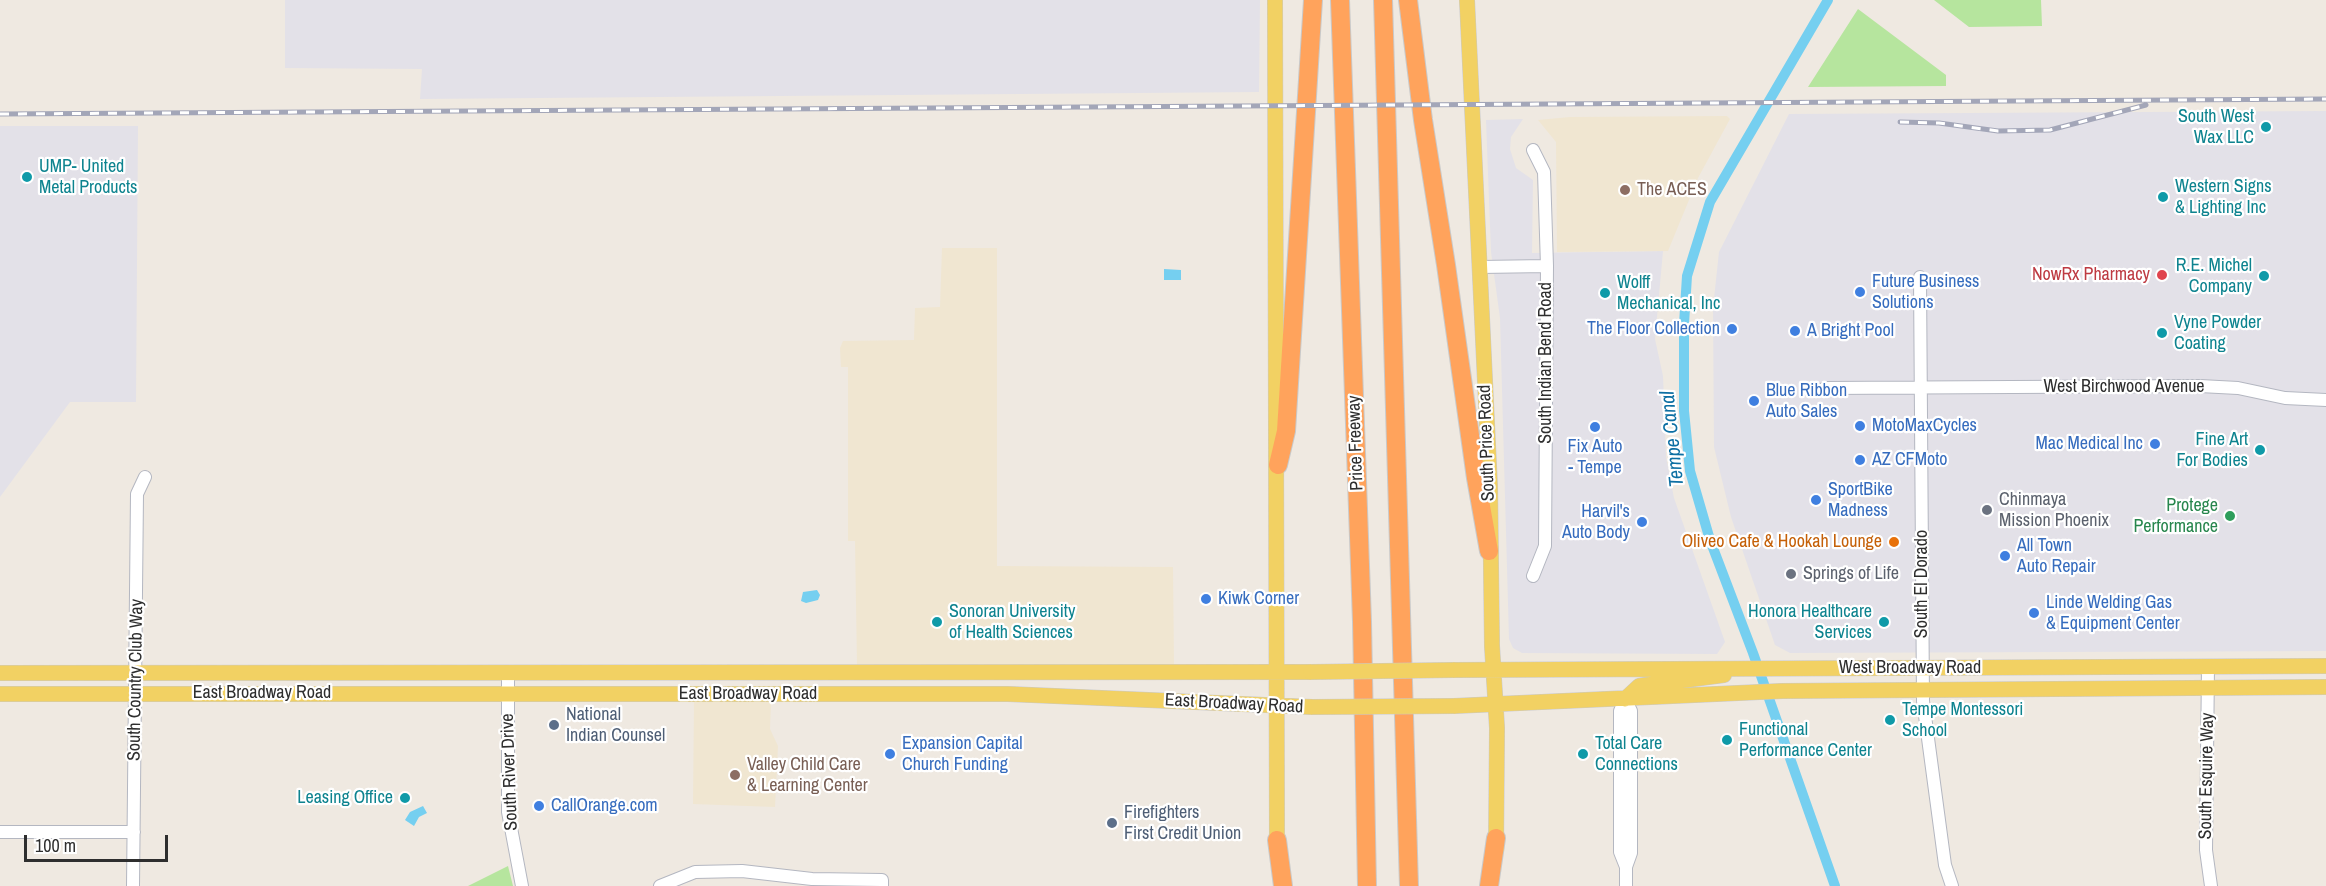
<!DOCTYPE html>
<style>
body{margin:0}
#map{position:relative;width:2326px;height:886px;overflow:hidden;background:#efe9e1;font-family:"Archivo Narrow",sans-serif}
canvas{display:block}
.scale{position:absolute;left:24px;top:835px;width:144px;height:27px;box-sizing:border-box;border:3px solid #2e2e2e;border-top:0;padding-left:8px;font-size:18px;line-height:21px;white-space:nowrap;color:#2e2e2e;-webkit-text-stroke:4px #fff;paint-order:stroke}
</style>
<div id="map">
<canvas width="2326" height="886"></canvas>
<div class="scale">100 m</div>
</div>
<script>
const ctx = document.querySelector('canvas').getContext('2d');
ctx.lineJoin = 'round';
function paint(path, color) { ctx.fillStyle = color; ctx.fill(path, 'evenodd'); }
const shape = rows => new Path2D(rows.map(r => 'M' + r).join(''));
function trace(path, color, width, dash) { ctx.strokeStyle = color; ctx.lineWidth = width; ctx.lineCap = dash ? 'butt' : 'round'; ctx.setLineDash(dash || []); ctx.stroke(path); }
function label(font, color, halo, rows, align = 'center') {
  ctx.font = font + ' "Archivo Narrow",sans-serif'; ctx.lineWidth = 4.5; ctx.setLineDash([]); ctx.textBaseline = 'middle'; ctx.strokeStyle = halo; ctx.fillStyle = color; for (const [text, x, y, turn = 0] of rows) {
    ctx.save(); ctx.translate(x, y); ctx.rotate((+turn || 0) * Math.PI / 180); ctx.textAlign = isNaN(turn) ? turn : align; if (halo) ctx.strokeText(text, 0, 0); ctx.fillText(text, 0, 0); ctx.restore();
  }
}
paint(shape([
 [285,0,1260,0,1259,92,420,99,422,69,285,68],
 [2326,111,2326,651,1790,653,1775,645,1731,517,1714,447,1713,308,1719,252,1789,114],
 [1523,119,1511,137,1510,149,1516,168,1533,180,1532,253,1663,251,1655,339,1663,376,1666,457,1674,498,1725,642,1717,654,1522,653,1513,648,1509,639,1500,318,1491,252,1486,120],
 [0,126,138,126,136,402,70,402,0,497]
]), '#e3e1e8');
paint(shape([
 [1727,116,1730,119,1698,178,1668,251,1557,252,1556,142,1538,120,1570,117],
 [942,248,997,248,997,566,1173,567,1174,665,857,665,855,541,848,541,848,367,841,367,840,348,843,341,914,340,915,308,940,307],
 [694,701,771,701,770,729,778,746,775,807,693,804]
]), '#f0e6d1');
paint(shape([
 [1934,0,2041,0,2042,26,1969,27],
 [1858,9,1946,75,1946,86,1808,87],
 [508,866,513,886,468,886]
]), '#b6e59e');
paint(shape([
 [1164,269,1181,270,1181,280,1164,280],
 [817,590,820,595,818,600,806,603,801,601,803,592],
 [423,806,427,813,419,817,414,826,405,820,410,812]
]), '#75cff0');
trace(shape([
 [1828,0,1710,202,1687,276,1684,324,1684,411,1690,471,1710,540,1753,653,1835,886]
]), '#75cff0', 10);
const minor = shape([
 [1533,150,1544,172,1547,266,1545,546,1533,576],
 [1480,267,1547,266],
 [1920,277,1923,701,1945,865,1952,886],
 [1825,388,2200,386,2238,388,2285,398,2326,400],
 [2208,666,2206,850,2211,886],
 [508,673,508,812,522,886],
 [1625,699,1631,711,1631,853,1626,867,1626,886],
 [1625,699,1620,711,1620,852,1626,867],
 [0,832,134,832],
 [133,886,137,494,145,477],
 [660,886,695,872,742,871,812,879,882,880,882,886]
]);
const major = shape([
 [1275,0,1277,850],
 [1467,0,1490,487,1492,646,1497,728,1496,850],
 [1453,670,2326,666],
 [0,673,1311,672],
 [0,694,1008,694,1312,707],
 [1625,699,1639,686,1724,675],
 [1454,706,1782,691,2326,687]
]);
const highway = shape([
 [1340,0,1362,622,1367,886],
 [1383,0,1409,886],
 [1408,0,1423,120,1446,265,1476,478,1489,551],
 [1278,465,1286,431,1313,0],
 [1277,840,1283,886],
 [1489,886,1496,838]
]);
trace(minor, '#b4b7c1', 14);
trace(major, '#c9c9c9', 16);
trace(highway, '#c9c9c9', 20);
trace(minor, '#fff', 12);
trace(major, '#f2d163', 15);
trace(highway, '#ffa35c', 18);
const rail = shape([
 [0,114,2326,99],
 [1900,122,1939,123,1998,131,2050,130,2146,105]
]);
trace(rail, '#a3a6b8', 5);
trace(rail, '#fff', 3, [9]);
const majorBridge = shape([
 [1311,672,1453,670],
 [1312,707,1454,706]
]);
trace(majorBridge, '#c9c9c9', 16, []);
trace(majorBridge, '#f2d163', 15);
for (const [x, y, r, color] of [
 [2266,127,6,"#0f9aa8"],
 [27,177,6,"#0f9aa8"],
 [1625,190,6,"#8d6e63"],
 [2163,197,6,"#0f9aa8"],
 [2162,275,6,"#e0444e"],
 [2264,276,6,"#0f9aa8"],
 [1860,292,6,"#3f7fe0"],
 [1605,293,6,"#0f9aa8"],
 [1732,329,6,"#3f7fe0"],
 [1795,331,6,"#3f7fe0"],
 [2162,333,6,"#0f9aa8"],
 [1754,401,6,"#3f7fe0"],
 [1860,426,6,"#3f7fe0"],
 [1595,427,6,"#3f7fe0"],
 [2155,444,6,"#3f7fe0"],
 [2260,450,6,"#0f9aa8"],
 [1860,460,6,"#3f7fe0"],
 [1816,500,6,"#3f7fe0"],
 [1987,510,6,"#6b7280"],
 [2230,516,6,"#2e9e5b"],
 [1642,522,6,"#3f7fe0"],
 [1894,542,6,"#e8710a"],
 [2005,556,6,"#3f7fe0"],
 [1791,574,6,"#6b7280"],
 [1206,599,6,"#3f7fe0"],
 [2034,613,6,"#3f7fe0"],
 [937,622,6,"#0f9aa8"],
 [1884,622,6,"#0f9aa8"],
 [1890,720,6,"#0f9aa8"],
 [554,725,6,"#5c6f8a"],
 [1727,740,6,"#0f9aa8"],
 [890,754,6,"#3f7fe0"],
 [1583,754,6,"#0f9aa8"],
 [735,775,6,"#8d6e63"],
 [405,798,6,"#0f9aa8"],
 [539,806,6,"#3f7fe0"],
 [1112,823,6,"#5c6f8a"]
]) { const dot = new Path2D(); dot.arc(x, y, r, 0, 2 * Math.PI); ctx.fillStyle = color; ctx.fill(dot); trace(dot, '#fff', 2); }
label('18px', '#0d838f', '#fff', [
 ["South West",2254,117,"right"],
 ["Wax LLC",2254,138,"right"],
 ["UMP- United",39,167],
 ["Metal Products",39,188],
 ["Western Signs",2175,187],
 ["& Lighting Inc",2175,208],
 ["R.E. Michel",2252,266,"right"],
 ["Company",2252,287,"right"],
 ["Wolff",1617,283],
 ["Mechanical, Inc",1617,304],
 ["Vyne Powder",2174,323],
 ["Coating",2174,344],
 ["Fine Art",2248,440,"right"],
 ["For Bodies",2248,461,"right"],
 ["Sonoran University",949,612],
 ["of Health Sciences",949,633],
 ["Honora Healthcare",1872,612,"right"],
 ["Services",1872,633,"right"],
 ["Tempe Montessori",1902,710],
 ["School",1902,731],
 ["Functional",1739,730],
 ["Performance Center",1739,751],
 ["Total Care",1595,744],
 ["Connections",1595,765],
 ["Leasing Office",393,798,"right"]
], 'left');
label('18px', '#785e54', '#fff', [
 ["The ACES",1637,190],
 ["Valley Child Care",747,765],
 ["& Learning Center",747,786]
], 'left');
label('18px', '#be3a42', '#fff', [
 ["NowRx Pharmacy",2150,275]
], 'right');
label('18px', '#366cbe', '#fff', [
 ["Future Business",1872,282],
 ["Solutions",1872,303],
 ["The Floor Collection",1720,329,"right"],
 ["A Bright Pool",1807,331],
 ["Blue Ribbon",1766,391],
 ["Auto Sales",1766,412],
 ["MotoMaxCycles",1872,426],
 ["Mac Medical Inc",2143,444,"right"],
 ["Fix Auto",1595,447,"center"],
 ["- Tempe",1595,468,"center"],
 ["AZ CFMoto",1872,460],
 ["SportBike",1828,490],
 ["Madness",1828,511],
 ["Harvil's",1630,512,"right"],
 ["Auto Body",1630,533,"right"],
 ["All Town",2017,546],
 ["Auto Repair",2017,567],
 ["Kiwk Corner",1218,599],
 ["Linde Welding Gas",2046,603],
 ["& Equipment Center",2046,624],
 ["Expansion Capital",902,744],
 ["Church Funding",902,765],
 ["CallOrange.com",551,806]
], 'left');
label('18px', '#2e2e2e', '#fff', [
 ["South Indian Bend Road",1546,363,-90],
 ["West Birchwood Avenue",2124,387],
 ["Price Freeway",1356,443,-92],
 ["South Price Road",1487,443,-92],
 ["South El Dorado",1922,584,-90],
 ["West Broadway Road",1910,668],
 ["South Country Club Way",136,680,-89],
 ["East Broadway Road",262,693],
 ["East Broadway Road",748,694],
 ["East Broadway Road",1234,704,3],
 ["South River Drive",510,772,-92],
 ["South Esquire Way",2207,776,-89]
]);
label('18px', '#5b616d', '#fff', [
 ["Chinmaya",1999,500],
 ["Mission Phoenix",1999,521],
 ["Springs of Life",1803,574]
], 'left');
label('18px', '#27864d', '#fff', [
 ["Protege",2218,506],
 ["Performance",2218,527]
], 'right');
label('18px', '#c56008', '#fff', [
 ["Oliveo Cafe & Hookah Lounge",1882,542]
], 'right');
label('18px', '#4e5e75', '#fff', [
 ["National",566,715],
 ["Indian Counsel",566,736],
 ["Firefighters",1124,813],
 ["First Credit Union",1124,834]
], 'left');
label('italic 20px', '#0d6fa3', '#fff', [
 ["Tempe Canal",1673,439,-96]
]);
</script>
